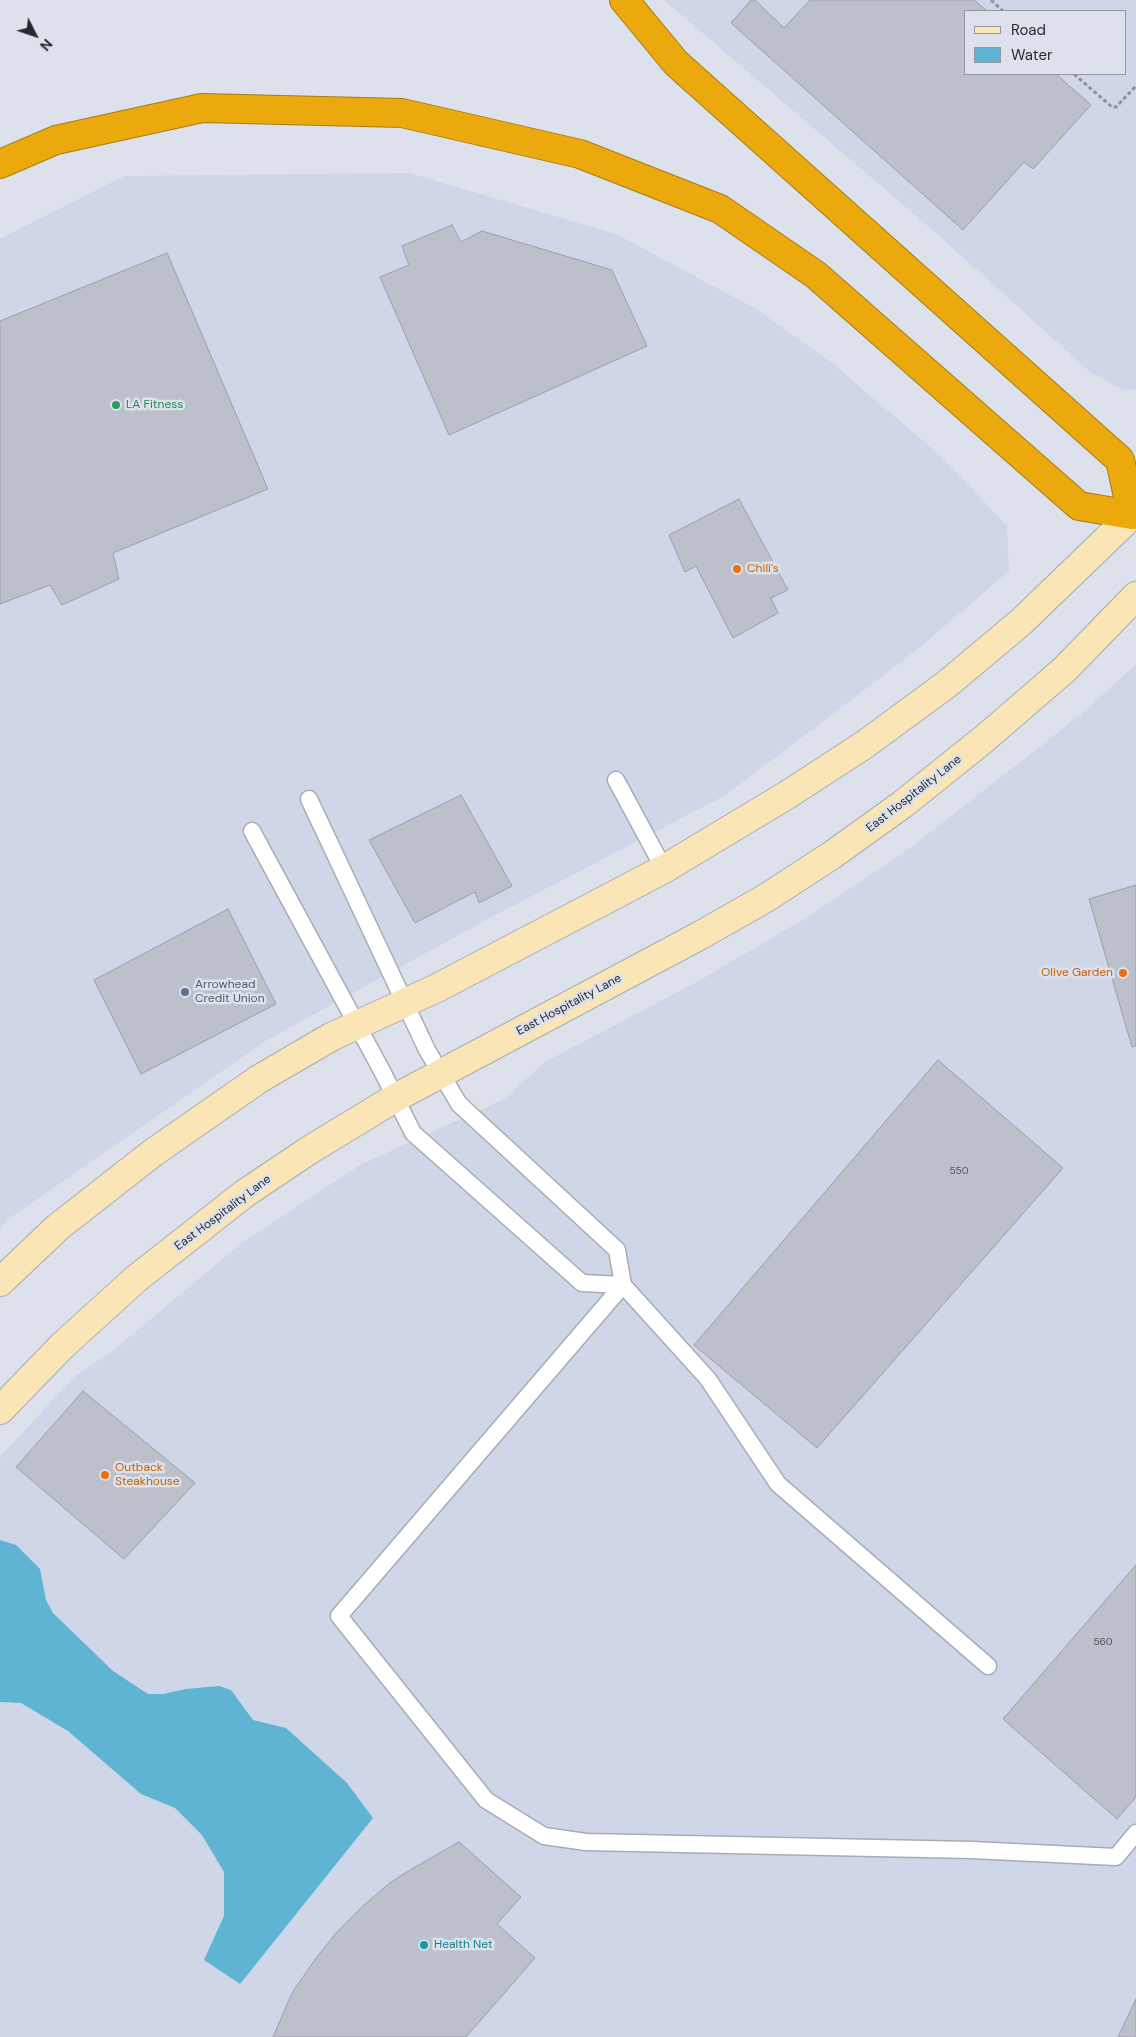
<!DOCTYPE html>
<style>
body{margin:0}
#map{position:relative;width:1136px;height:2037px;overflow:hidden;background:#dce1eb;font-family:"DM Sans",sans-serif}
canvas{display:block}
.legend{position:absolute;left:964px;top:10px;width:162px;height:65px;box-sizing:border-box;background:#dce1eb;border:1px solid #94979f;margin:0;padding:6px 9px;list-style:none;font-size:15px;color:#27292d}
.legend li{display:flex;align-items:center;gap:10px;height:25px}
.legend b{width:25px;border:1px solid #94979f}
.north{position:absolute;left:10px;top:10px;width:50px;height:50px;-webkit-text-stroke:4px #dce1eb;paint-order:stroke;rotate:131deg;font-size:14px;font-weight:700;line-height:20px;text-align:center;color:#27292d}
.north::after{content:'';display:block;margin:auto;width:18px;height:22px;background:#27292d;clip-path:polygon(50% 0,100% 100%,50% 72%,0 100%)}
</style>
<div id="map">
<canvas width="1136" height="2037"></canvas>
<ul class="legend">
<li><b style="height:6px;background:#f9e5b6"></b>Road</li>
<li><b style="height:14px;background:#5fb4d3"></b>Water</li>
</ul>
<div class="north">N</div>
</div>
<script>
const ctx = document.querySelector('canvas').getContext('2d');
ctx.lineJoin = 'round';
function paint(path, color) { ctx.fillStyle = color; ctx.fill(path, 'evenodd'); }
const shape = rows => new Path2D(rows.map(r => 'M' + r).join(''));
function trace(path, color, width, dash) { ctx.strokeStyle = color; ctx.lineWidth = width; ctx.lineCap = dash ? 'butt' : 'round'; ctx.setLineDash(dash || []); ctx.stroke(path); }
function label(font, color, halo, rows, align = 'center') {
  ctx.font = font + ' "DM Sans",sans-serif'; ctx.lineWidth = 5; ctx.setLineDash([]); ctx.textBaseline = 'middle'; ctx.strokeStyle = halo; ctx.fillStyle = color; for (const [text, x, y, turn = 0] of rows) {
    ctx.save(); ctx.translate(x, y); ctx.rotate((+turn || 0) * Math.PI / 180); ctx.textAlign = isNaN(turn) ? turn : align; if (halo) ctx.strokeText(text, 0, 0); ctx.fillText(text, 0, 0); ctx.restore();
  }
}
paint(shape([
 [664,0,1136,0,1136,389,1124,390,1090,372,936,233],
 [965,11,1125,11,1125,74,965,74],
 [409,173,616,234,756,309,832,363,941,456,1007,526,1009,571,918,649,726,795,499,913,267,1040,10,1218,0,1229,0,239,124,176],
 [1136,664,1136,2037,0,2037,0,1457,74,1377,115,1349,243,1242,360,1165,504,1099,545,1062,697,982,809,916,910,848,1079,716]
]), '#ced6e7');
paint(shape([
 [0,1540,16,1545,40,1569,46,1600,53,1613,113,1671,148,1694,163,1694,186,1689,219,1686,231,1690,253,1720,286,1728,347,1783,373,1818,240,1984,204,1960,224,1916,224,1872,202,1835,175,1808,141,1794,68,1731,21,1703,0,1702]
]), '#5fb4d3');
const building = shape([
 [751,0,755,0,784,28,810,0,974,0,987,11,965,11,965,74,1056,74,1091,105,1033,169,1024,162,963,230,731,23,751,0],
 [452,225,461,242,482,231,612,270,647,346,449,435,380,277,409,265,402,246,452,225],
 [167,253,268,489,113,553,119,579,62,605,50,585,0,604,0,321,167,253],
 [739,499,788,590,771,598,778,613,733,638,696,566,685,572,669,535,739,499],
 [461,795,512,886,479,903,475,892,415,923,369,840,461,795],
 [1136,885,1136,1046,1132,1047,1089,899,1136,885],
 [228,909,276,1004,141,1074,94,980,228,909],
 [938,1060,1063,1168,817,1448,694,1345,938,1060],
 [83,1391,195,1483,124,1559,16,1467,83,1391],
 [1136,1565,1136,1797,1117,1819,1003,1719,1136,1565],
 [459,1842,521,1897,497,1924,535,1958,466,2037,273,2037,292,1993,314,1961,336,1933,364,1905,391,1882,415,1867,459,1842],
 [1136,1999,1136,2037,1118,2037,1136,1999]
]);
paint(building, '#bbc0ca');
trace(building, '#9ba0aa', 1);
const service = shape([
 [616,780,664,869],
 [309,799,427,1050,459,1104,617,1250,623,1285,708,1379,778,1484,988,1666],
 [252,831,382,1071,413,1133,582,1283,623,1285],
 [623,1285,339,1616,486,1800,544,1836,586,1842,972,1850,1116,1857,1136,1833]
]);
const secondary = shape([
 [0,1282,58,1227,154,1152,259,1079,331,1037,437,988,664,869,787,795,864,745,947,684,1021,622,1132,515],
 [0,1410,63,1345,137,1278,244,1194,308,1151,395,1098,699,936,766,898,832,855,903,804,984,739,1064,670,1136,596]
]);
const motorway = shape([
 [0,164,56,140,202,108,402,113,580,154,720,209,816,275,1079,506,1132,515,1120,460,676,63,624,0]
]);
trace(service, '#a7acb5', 19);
trace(secondary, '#a7acb5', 30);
trace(motorway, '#a67c18', 30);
trace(shape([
 [991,0,1003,11],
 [1074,74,1112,107,1116,107,1136,86]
]), '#8f939b', 3, [4, 2.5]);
trace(service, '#fff', 16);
trace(secondary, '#f9e5b6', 28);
trace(motorway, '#eba90d', 28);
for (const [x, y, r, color] of [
 [116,405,5,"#2e9e5b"],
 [737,569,5,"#e8710a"],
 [1123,973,5,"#e8710a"],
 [185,992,5,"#5c6f8a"],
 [105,1475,5,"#e8710a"],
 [424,1945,5,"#0f9aa8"]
]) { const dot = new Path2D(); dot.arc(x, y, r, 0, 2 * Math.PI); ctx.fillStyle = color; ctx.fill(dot); trace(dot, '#dce1eb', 2); }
label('10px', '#4c4f54', null, [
 ["550",959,1171],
 ["560",1103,1642]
]);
label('12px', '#27864d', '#dce1eb', [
 ["LA Fitness",126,405]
], 'left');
label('12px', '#c56008', '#dce1eb', [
 ["Chili's",747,569],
 ["Olive Garden",1113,973,"right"],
 ["Outback",115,1468],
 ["Steakhouse",115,1482]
], 'left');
label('12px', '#27292d', '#dce1eb', [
 ["East Hospitality Lane",914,794,-38],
 ["East Hospitality Lane",569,1005,-28],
 ["East Hospitality Lane",223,1213,-37]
]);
label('12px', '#4e5e75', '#dce1eb', [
 ["Arrowhead",195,985],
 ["Credit Union",195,999]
], 'left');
label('12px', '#0d838f', '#dce1eb', [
 ["Health Net",434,1945]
], 'left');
</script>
